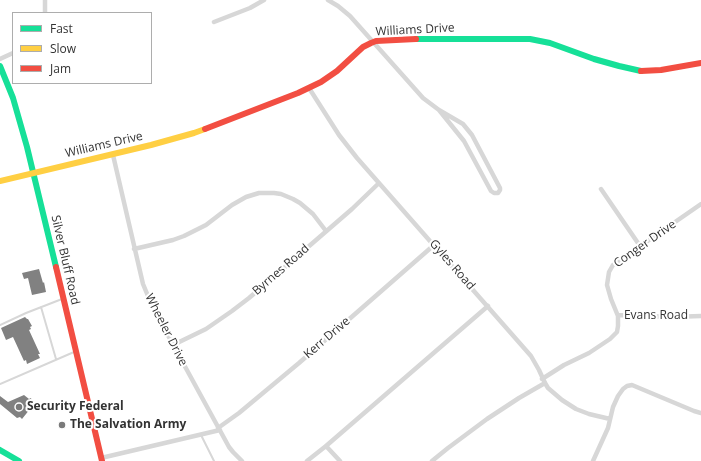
<!DOCTYPE html>
<style>
body{margin:0}
#map{position:relative;width:701px;height:461px;overflow:hidden;background:#fff;font-family:"Open Sans",sans-serif}
canvas{display:block}
.legend{position:absolute;left:12px;top:12px;width:140px;height:72px;box-sizing:border-box;background:#fff;border:1px solid #adadad;margin:0;padding:5px 7px;list-style:none;font-size:12px;color:#333}
.legend li{display:flex;align-items:center;gap:8px;height:20px}
.legend b{width:20px;border:1px solid #adadad}
</style>
<div id="map">
<canvas width="701" height="461"></canvas>
<ul class="legend">
<li><b style="height:5px;background:#16e098"></b>Fast</li>
<li><b style="height:5px;background:#ffcf43"></b>Slow</li>
<li><b style="height:5px;background:#f24e42"></b>Jam</li>
</ul>
</div>
<script>
const ctx = document.querySelector('canvas').getContext('2d');
ctx.lineJoin = 'round';
function paint(path, color) { ctx.fillStyle = color; ctx.fill(path, 'evenodd'); }
const shape = rows => new Path2D(rows.map(r => 'M' + r).join(''));
function trace(path, color, width, dash) { ctx.strokeStyle = color; ctx.lineWidth = width; ctx.lineCap = dash ? 'butt' : 'round'; ctx.setLineDash(dash || []); ctx.stroke(path); }
function label(font, color, halo, rows, align = 'center') {
  ctx.font = font + ' "Open Sans",sans-serif'; ctx.lineWidth = 4; ctx.setLineDash([]); ctx.textBaseline = 'middle'; ctx.strokeStyle = halo; ctx.fillStyle = color; for (const [text, x, y, turn = 0] of rows) {
    ctx.save(); ctx.translate(x, y); ctx.rotate((+turn || 0) * Math.PI / 180); ctx.textAlign = isNaN(turn) ? turn : align; if (halo) ctx.strokeText(text, 0, 0); ctx.fillText(text, 0, 0); ctx.restore();
  }
}
paint(shape([
 [39,269,43,283,44,282,46,292,32,295,28,278,24,279,22,273],
 [25,317,27,319,28,319,32,326,30,327,31,329,29,330,40,354,38,354,40,358,27,364,26,360,24,361,13,337,6,340,1,328],
 [24,395,29,399,31,398,32,402,34,404,22,419,20,417,17,418,0,404,0,396,8,402]
]), '#818181');
trace(shape([
 [41,307,56,359],
 [0,325,26,313,62,299],
 [0,384,74,352],
 [201,435,214,461]
]), '#d7d7d7', 2);
trace(shape([
 [45,0,45,13],
 [328,0,338,6,350,16,423,98,439,110],
 [214,22,250,8,264,0],
 [0,59,13,53],
 [309,88,339,135,357,158,531,356,539,370,545,383,548,388,562,400,576,409,589,414,610,419],
 [439,110,463,124,472,135,500,188,500,190,498,193,494,193,491,191,464,141,439,110],
 [113,155,143,284,153,308,229,447,233,452,242,461],
 [601,189,640,246],
 [134,249,173,240,184,236,206,225,232,205,246,197,259,193,274,193,281,194,293,199,300,203,313,214,326,231],
 [618,315,672,317,701,316],
 [173,345,206,329,232,311,249,298,352,209,379,183],
 [542,379,564,365,589,353,610,339,617,332,618,326,618,316,611,299,607,285,609,272,613,265,701,204],
 [218,428,239,413,299,363,434,245],
 [326,446,340,461],
 [101,458,220,430],
 [307,461,326,446,488,306],
 [432,461,448,448,487,419,519,398,545,383],
 [593,461,608,428,613,407,618,396,623,389,627,386,632,385,694,411,701,413]
]), '#d7d7d7', 4.5);
trace(shape([
 [416,39,530,39,550,43,594,59,619,66,641,71],
 [0,66,13,98,27,147,56,267],
 [0,450,19,461]
]), '#16e098', 6);
trace(shape([
 [0,181,151,145,194,133,205,129]
]), '#ffcf43', 6);
trace(shape([
 [641,71,661,70,701,63],
 [205,129,298,93,321,82,337,71,363,47,371,43,376,41,416,39],
 [56,267,102,461]
]), '#f24e42', 6);
for (const [x, y, r, color] of [
 [19,407,4,"#7a7a7a"],
 [62,425,4,"#7a7a7a"]
]) { const dot = new Path2D(); dot.arc(x, y, r, 0, 2 * Math.PI); ctx.fillStyle = color; ctx.fill(dot); trace(dot, '#fff', 1.5); }
label('12px', '#333', '#fff', [
 ["Williams Drive",415,30,-3],
 ["Williams Drive",104,145,-13],
 ["Conger Drive",645,244,-35],
 ["Silver Bluff Road",65,260,77],
 ["Gyles Road",452,265,49],
 ["Byrnes Road",281,270,-41],
 ["Evans Road",656,316],
 ["Wheeler Drive",166,330,63],
 ["Kerr Drive",327,338,-41]
]);
label('bold 12px', '#333', '#fff', [
 ["Security Federal",27,407],
 ["The Salvation Army",70,425]
], 'left');
</script>
